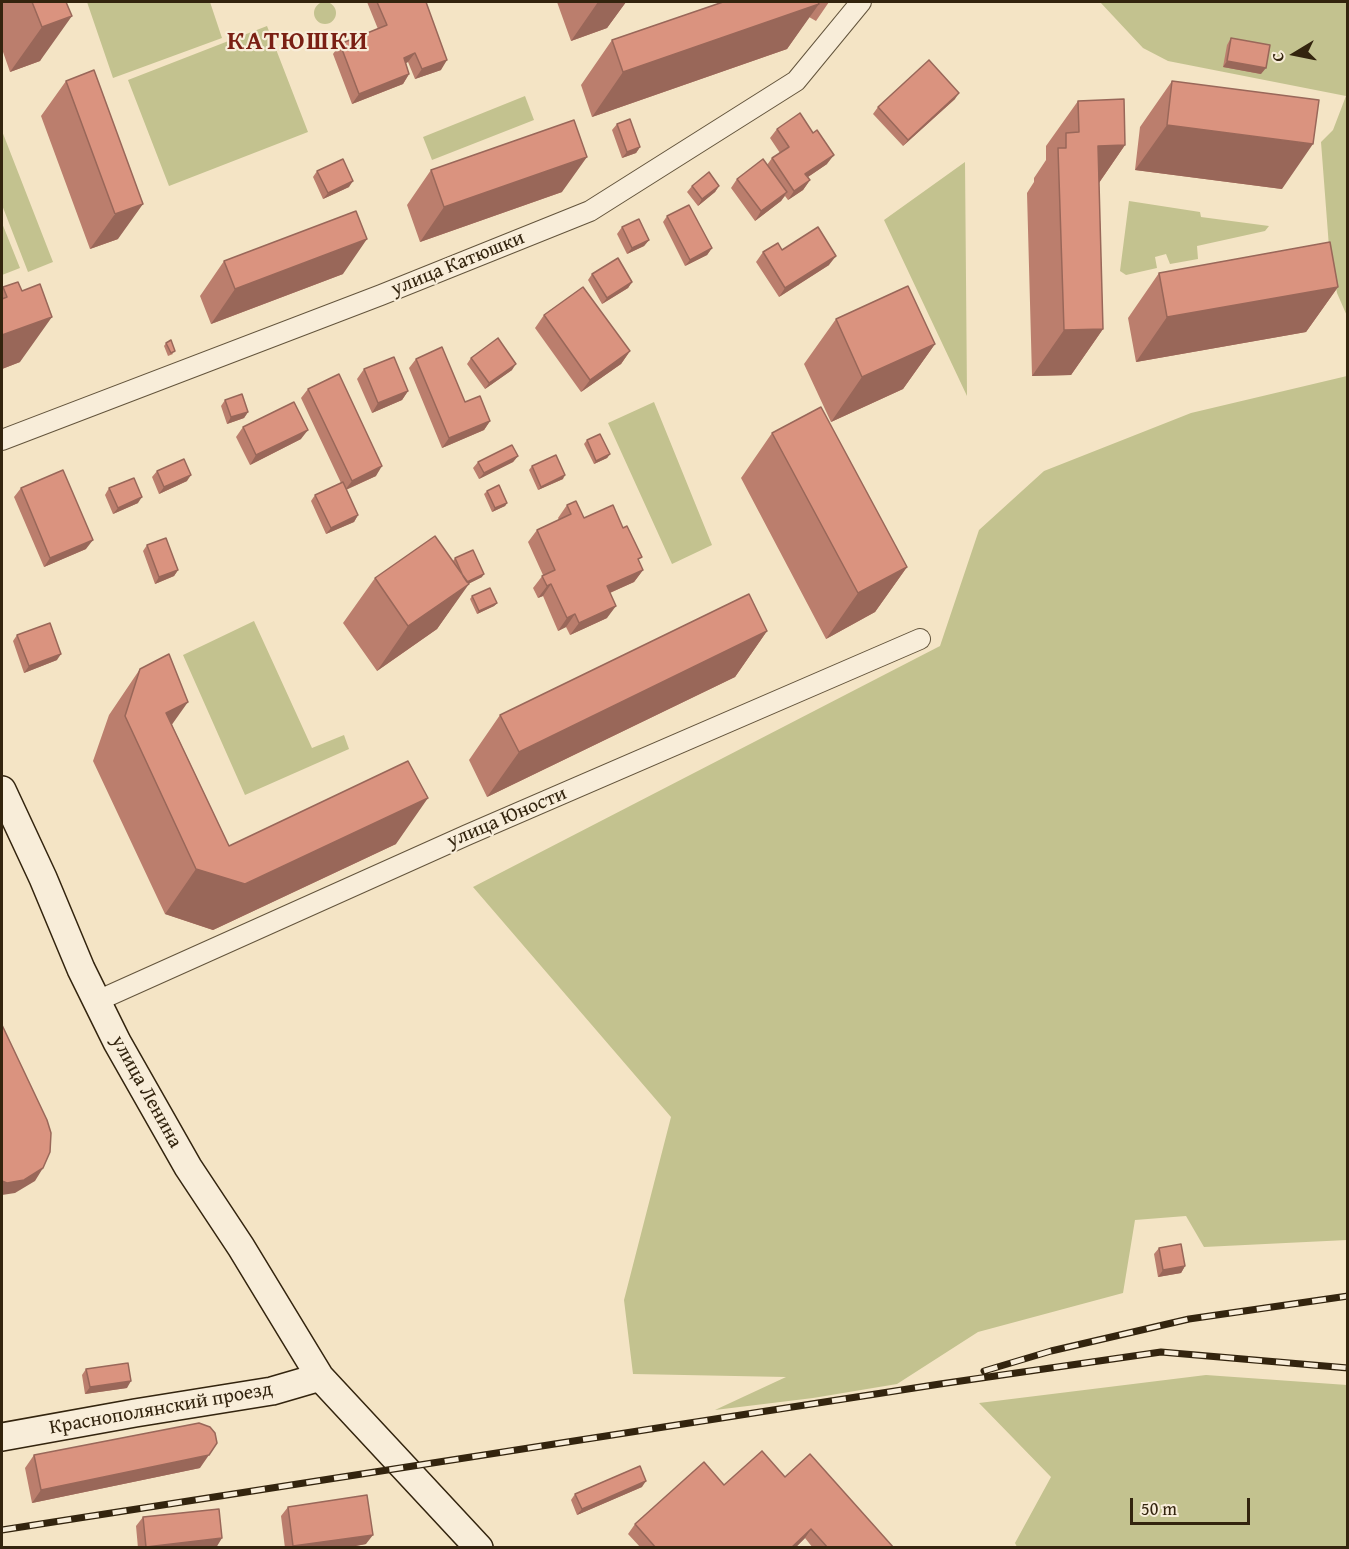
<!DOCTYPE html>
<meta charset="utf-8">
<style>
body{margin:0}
#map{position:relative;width:1349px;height:1549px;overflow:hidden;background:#f4e4c5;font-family:"Gentium Book Plus",serif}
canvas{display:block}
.frame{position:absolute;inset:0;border:3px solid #33240e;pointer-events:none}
.north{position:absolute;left:1265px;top:24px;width:60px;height:60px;-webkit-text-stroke:4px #f8edd9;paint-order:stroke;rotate:260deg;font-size:16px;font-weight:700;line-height:24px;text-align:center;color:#33240e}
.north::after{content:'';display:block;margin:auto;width:21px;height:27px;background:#33240e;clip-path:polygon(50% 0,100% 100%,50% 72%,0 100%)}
.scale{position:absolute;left:1130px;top:1498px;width:120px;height:27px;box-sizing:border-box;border:3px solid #33240e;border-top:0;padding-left:8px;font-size:18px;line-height:21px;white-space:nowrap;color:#33240e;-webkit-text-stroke:4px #f8edd9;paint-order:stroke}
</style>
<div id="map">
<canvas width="1349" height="1549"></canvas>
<div class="frame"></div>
<div class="north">С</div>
<div class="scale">50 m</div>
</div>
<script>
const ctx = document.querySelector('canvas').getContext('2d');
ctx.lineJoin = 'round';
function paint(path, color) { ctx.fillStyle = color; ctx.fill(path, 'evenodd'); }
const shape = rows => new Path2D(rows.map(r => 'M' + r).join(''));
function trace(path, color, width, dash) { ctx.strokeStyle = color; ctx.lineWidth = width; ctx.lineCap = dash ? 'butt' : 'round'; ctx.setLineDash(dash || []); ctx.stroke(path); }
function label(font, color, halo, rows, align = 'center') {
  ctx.font = font + ' "Gentium Book Plus",serif'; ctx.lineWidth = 4.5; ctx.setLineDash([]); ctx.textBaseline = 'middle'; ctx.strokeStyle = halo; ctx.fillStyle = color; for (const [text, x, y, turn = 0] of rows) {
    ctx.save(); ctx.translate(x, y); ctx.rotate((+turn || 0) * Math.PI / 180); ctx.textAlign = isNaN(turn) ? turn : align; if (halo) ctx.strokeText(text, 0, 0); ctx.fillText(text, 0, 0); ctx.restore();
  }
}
paint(shape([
 [87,2,210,2,222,38,113,78],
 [1100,2,1347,2,1347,316,1337,293,1329,247,1321,142,1333,130,1346,96,1168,61,1143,48],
 '314 13a11 11 0 1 1 22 0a11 11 0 1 1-22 0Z',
 [267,26,308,132,169,186,128,80],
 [525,96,534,120,432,160,423,137],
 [2,131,53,262,28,272,2,205],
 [965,162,967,396,884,220],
 [1129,201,1200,212,1201,217,1269,226,1265,231,1197,246,1198,259,1170,264,1166,254,1155,257,1157,268,1126,275,1120,271],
 [2,223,20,268,2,275],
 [1347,376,1347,1240,1204,1247,1186,1216,1135,1220,1123,1293,978,1332,897,1384,813,1398,715,1410,786,1377,633,1374,624,1300,671,1117,473,887,940,646,979,530,1044,471,1191,413],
 [654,402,712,545,672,564,608,423],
 [254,621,312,748,344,735,349,749,245,795,183,655],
 [1206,1375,1347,1385,1347,1547,1017,1547,1015,1543,1051,1477,979,1403]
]), '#c3c28f');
const street = shape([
 [2,440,381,295,590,211,796,81,861,2],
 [97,1001,467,835,920,639]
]);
const secondary = shape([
 [2,790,43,878,81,969,117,1042,188,1167,241,1247,320,1377,479,1548],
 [2,1437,135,1413,272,1391,320,1377]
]);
trace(street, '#63543c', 22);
trace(secondary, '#33240e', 30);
trace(street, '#f8edd9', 20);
trace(secondary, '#f8edd9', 27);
const rail = shape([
 [984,1371,1051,1351,1189,1319,1348,1296],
 [2,1530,940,1384,1161,1352,1348,1368]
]);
trace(rail, '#33240e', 7);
trace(rail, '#f8edd9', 4.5, [14]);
paint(shape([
 [2,2,66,2,40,61,10,72,2,49],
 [367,2,426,2,441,70,415,79,408,62,406,63,409,74,403,84,352,104,333,54,340,44,378,29],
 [557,2,626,2,607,28,571,41],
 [723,2,829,2,816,21,809,17,787,49,592,117,581,85,612,40],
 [1231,38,1261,74,1223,67,1227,45],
 [94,70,118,239,90,249,41,116,66,81],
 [1172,81,1282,189,1135,170,1140,127],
 [955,99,903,146,873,114,878,107],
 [1078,101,1125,145,1099,183,1103,329,1071,375,1032,376,1027,193,1034,182,1034,178,1046,160,1046,146],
 [617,124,640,147,636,153,622,158,612,130],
 [777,129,827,164,808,177,810,180,803,190,788,200,785,196,781,201,755,221,731,188,737,179,767,165,772,158,780,153,770,138],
 [431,170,562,192,420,242,407,205],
 [317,171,349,187,323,199,313,177],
 [692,186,719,186,715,192,698,206,687,192],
 [667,216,712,248,707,255,685,266,663,222],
 [622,227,649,240,644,246,627,254,617,234],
 [782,250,829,265,779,297,756,262,763,252],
 [224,261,343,274,211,324,200,296],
 [1159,273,1338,287,1306,332,1136,362,1128,318],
 [592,274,632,282,628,288,602,304,588,280],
 [18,282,20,362,2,369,2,290,3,287],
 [544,315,630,351,621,364,581,392,535,328],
 [836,319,935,344,903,389,831,422,804,364],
 [166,343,173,354,168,356,164,346],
 [471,358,512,370,485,389,467,364],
 [416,359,465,402,490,421,484,430,442,448,409,368],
 [364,369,408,391,402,400,372,413,357,379],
 [308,389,376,476,346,490,358,515,354,522,326,534,311,501,315,495,341,483,301,398],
 [225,400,248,412,244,418,227,424,221,406],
 [243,427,301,439,250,465,236,437],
 [772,433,907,567,875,612,826,639,741,478],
 [587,440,610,454,607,458,594,464,584,444],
 [518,456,513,462,479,479,473,468,478,462],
 [532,466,563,479,538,490,529,470],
 [157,471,187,481,159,494,152,477],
 [21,488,86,549,44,567,14,497],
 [109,488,138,503,113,514,105,495],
 [487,491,507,503,505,506,492,512,484,494],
 [567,505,584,518,639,561,643,570,634,582,610,593,607,618,570,635,566,627,558,631,543,596,538,598,533,588,543,575,528,542,537,530,559,520,558,518],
 [147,545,178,570,174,576,155,584,143,551],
 [455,558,482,577,468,584,437,629,377,671,343,623,375,578,453,561],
 [472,596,497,603,494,606,477,614,470,599],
 [767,631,735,677,487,797,469,760,500,715],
 [17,635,57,660,24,673,13,641],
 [140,669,172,725,229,846,396,844,213,930,165,914,93,761,109,715],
 [1159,1248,1185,1266,1181,1273,1158,1277,1154,1254],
 [86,1369,127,1388,85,1394,82,1375],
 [34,1455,200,1468,32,1503,25,1468],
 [785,1477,894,1548,813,1548,805,1538,795,1548,641,1548,628,1534,635,1524,724,1485],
 [642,1487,577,1515,571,1500,575,1494],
 [288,1507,366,1544,345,1548,285,1548,281,1516],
 [143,1517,216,1548,138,1548,136,1526]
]), '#bb7e6d');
paint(shape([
 [598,2,626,2,607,28,571,41],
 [819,4,787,49,592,117,623,72],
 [72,16,40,61,10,72,42,27],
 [415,53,408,62,397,67,404,58],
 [447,60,441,70,415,79,422,69],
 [1227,61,1266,68,1261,74,1223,67],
 [409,74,403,84,352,104,359,94],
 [959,93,955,99,903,146,908,140],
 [1167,125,1313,144,1282,189,1135,170],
 [1125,145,1094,190,1098,146],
 [640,147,636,153,622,158,627,152],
 [834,155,827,164,799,183,805,174],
 [587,157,562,192,420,242,444,207],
 [810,180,803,190,788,200,794,191],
 [353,181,349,187,323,199,328,193],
 [719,186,715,192,698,206,702,199],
 [787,192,781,201,755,221,761,211],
 [143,204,118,239,90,249,115,214],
 [367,239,343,274,211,324,235,289],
 [649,240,644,246,627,254,632,248],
 [712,248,707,255,685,266,690,260],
 [836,256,829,265,779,297,785,288],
 [632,282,628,288,602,304,607,298],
 [1338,287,1306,332,1136,362,1167,317],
 [52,317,20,362,2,369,2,335],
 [1103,329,1071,375,1032,376,1064,330],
 [935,344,903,389,831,422,862,377],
 [630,351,621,364,581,392,590,380],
 [516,364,512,370,485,389,489,383],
 [408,391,402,400,372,413,378,403],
 [248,412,244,418,227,424,231,417],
 [490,421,484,430,442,448,449,438],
 [308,430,301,439,250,465,256,455],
 [610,454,607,458,594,464,596,461],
 [518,456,513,462,479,479,484,473],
 [382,466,376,476,345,490,352,481],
 [191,475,187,481,159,494,164,487],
 [565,475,563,479,538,490,541,487],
 [142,497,138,503,113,514,118,508],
 [507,503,505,506,492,512,495,508],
 [358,515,354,522,326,534,331,528],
 [93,540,86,549,44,567,50,558],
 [907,567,875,612,826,639,858,593],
 [178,570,174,576,155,584,159,577],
 [643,570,634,582,598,598,607,586],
 [484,574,482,577,464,586,466,582],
 [469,584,437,629,377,671,408,626],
 [551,584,543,596,538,598,547,586],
 [497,603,494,606,477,614,479,611],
 [616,606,607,618,570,635,579,623],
 [575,614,566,627,558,631,567,618],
 [767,631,735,677,487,797,519,752],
 [61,654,57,660,24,673,29,666],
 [188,702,156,747,166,713],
 [428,798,396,844,213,930,165,914,196,869],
 [43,1168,35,1181,15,1193,2,1195,2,1181],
 [1185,1266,1181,1273,1158,1277,1163,1270],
 [131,1381,127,1388,85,1394,90,1387],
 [209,1455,200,1468,32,1503,41,1490],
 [646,1481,642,1487,577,1515,582,1509],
 [811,1529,805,1538,795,1548,791,1548],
 [373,1535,366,1544,345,1548,292,1548,293,1546],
 [222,1538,216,1548,145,1548,146,1547]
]), '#996759');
const building = shape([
 [32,2,66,2,72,16,42,27,32,2],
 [377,2,426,2,447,60,422,69,415,53,404,58,409,74,359,94,340,44,387,25,377,2],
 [723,2,818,2,819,4,623,72,612,40,723,2],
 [1231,38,1270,45,1266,68,1227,61,1231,38],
 [929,60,959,93,908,140,878,107,929,60],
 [94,70,143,204,115,214,66,81,94,70],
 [1172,81,1319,100,1313,144,1167,125,1172,81],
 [1124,99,1125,145,1098,146,1103,329,1064,330,1058,148,1066,148,1066,133,1079,132,1078,101,1124,99],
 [800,113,813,133,817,130,834,155,805,174,810,180,794,191,772,158,789,147,777,129,800,113],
 [630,119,640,147,627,152,617,124,630,119],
 [574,120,587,157,444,207,431,170,574,120],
 [343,159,353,181,328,193,317,171,343,159],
 [763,159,787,192,761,211,737,179,763,159],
 [709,172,719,186,702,199,692,186,709,172],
 [689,205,712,248,690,260,667,216,689,205],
 [356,211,367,239,235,289,224,261,356,211],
 [639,219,649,240,632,248,622,227,639,219],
 [818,227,836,256,785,288,763,252,778,243,782,250,818,227],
 [1330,242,1338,287,1167,317,1159,273,1330,242],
 [618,258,632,282,607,298,592,274,618,258],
 [18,282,22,291,40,284,52,317,2,335,2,299,7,297,3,287,18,282],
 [908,286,935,344,862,377,836,319,908,286],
 [583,287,630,351,590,380,544,315,583,287],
 [498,338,516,364,489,383,471,358,498,338],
 [171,340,175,351,171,353,166,343,171,340],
 [442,347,465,402,480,396,490,421,449,438,416,359,442,347],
 [394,357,408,391,378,403,364,369,394,357],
 [339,374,382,466,352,481,308,389,339,374],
 [242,394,248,412,231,417,225,400,242,394],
 [294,402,308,430,256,455,243,427,294,402],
 [821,407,907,567,858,593,772,433,821,407],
 [600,434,610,454,596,461,587,440,600,434],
 [512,445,518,456,484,473,478,462,512,445],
 [556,455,565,475,541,487,532,466,556,455],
 [184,459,191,475,164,487,157,471,184,459],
 [63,470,93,540,50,558,21,488,63,470],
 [134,478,142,497,118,508,109,488,134,478],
 [343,482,358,515,331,528,315,495,343,482],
 [499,485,507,503,495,508,487,491,499,485],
 [576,501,584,518,613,505,623,528,627,526,642,557,638,559,643,570,607,586,616,606,579,623,575,614,567,618,551,584,547,586,542,576,555,570,537,530,571,514,567,505,576,501],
 [435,536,469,584,408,626,375,578,435,536],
 [166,538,178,570,159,577,147,545,166,538],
 [473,550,484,574,467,582,463,576,455,558,473,550],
 [490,588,497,603,479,611,472,596,490,588],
 [749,594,767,631,519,752,500,715,749,594],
 [50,623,61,654,29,666,17,635,50,623],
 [169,654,188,702,166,713,229,846,408,761,428,798,245,884,196,869,125,716,140,669,169,654],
 [2,1025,47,1120,51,1133,50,1152,43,1168,24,1180,7,1183,2,1181,2,1025],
 [1181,1244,1185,1266,1163,1270,1159,1248,1181,1244],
 [128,1363,131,1381,90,1387,86,1369,128,1363],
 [199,1423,210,1427,215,1433,217,1443,209,1455,41,1490,34,1455,199,1423],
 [762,1451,785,1477,810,1454,894,1548,828,1548,811,1529,791,1548,656,1548,635,1524,704,1462,724,1485,762,1451],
 [640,1466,646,1481,582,1509,575,1494,640,1466],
 [367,1495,373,1535,293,1546,288,1507,367,1495],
 [219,1509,222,1538,146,1547,143,1517,219,1509]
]);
paint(building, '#da937f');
trace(building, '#996759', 1.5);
label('20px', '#33240e', '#f8edd9', [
 ["улица Катюшки",458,264,-22],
 ["улица Юности",507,818,-23],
 ["улица Ленина",146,1092,61],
 ["Краснополянский проезд",161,1409,-10]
]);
ctx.letterSpacing = '1.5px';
label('bold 26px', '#7a1f14', '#f8edd9', [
 ["КАТЮШКИ",298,42]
]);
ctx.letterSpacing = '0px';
</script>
